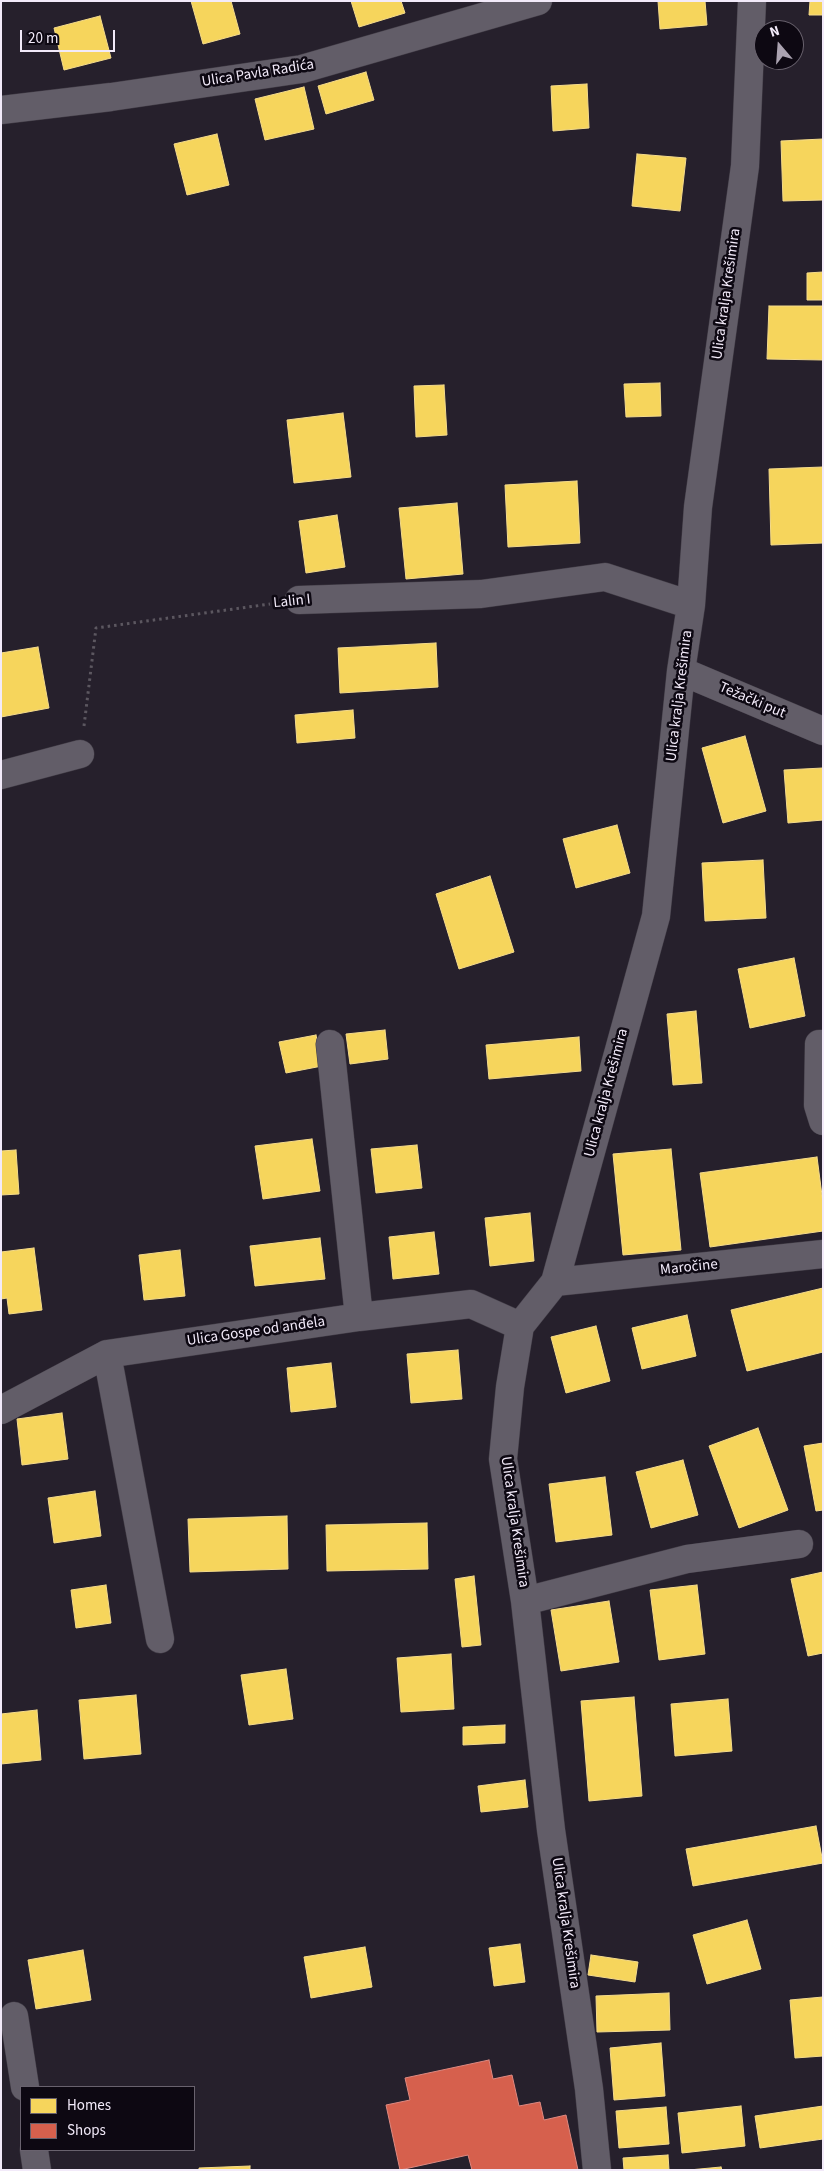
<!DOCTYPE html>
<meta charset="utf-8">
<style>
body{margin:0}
#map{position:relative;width:824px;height:2171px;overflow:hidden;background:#26202c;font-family:"Source Sans 3",sans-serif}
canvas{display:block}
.frame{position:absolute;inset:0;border:2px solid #f2eaf9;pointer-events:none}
.legend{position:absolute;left:20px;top:2086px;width:175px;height:65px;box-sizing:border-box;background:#0d0812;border:1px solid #69626e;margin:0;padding:6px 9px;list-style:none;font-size:15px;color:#f2eaf9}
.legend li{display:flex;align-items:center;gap:10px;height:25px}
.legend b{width:25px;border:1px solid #69626e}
.north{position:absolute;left:754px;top:20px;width:50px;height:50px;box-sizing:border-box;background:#0d0812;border:1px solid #69626e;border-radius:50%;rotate:342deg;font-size:14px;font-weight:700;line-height:20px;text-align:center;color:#f2eaf9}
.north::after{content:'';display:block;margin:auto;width:18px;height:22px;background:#aba3b1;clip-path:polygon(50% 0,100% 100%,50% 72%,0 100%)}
.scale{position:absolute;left:20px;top:30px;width:95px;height:22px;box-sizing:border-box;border:2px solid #f2eaf9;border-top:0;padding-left:6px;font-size:15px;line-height:18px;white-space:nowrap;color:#f2eaf9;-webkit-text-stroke:4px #0d0812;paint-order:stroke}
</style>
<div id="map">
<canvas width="824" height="2171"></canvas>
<div class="frame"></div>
<ul class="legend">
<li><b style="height:14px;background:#f6d55c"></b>Homes</li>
<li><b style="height:14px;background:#d6604d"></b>Shops</li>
</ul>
<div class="north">N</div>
<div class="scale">20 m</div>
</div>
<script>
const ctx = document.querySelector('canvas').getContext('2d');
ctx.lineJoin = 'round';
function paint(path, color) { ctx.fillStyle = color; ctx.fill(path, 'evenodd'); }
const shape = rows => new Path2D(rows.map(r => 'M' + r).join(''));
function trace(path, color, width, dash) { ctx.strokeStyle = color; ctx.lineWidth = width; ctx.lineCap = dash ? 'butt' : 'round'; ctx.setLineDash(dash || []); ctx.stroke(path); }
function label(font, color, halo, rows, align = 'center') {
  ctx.font = font + ' "Source Sans 3",sans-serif'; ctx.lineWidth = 5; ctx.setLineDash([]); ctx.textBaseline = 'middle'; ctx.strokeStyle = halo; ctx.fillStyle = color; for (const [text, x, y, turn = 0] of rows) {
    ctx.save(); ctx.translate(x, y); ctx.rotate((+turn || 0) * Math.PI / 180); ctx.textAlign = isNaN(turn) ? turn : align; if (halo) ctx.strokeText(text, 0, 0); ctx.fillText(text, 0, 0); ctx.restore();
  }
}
const homes = shape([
 [191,1,231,1,240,34,203,44,191,1],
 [351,1,401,1,405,13,359,27,351,1],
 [658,1,705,1,707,25,660,29,658,1],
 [810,1,823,1,823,15,809,15,810,1],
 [100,16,111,58,64,70,54,28,100,16],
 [366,72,374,100,326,114,318,86,366,72],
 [587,84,589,128,553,131,551,86,587,84],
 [304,87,314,129,265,140,255,99,304,87],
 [217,134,229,185,187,195,174,144,217,134],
 [823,139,823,200,783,201,781,141,823,139],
 [637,154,686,158,680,211,632,206,637,154],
 [823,272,823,300,807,300,807,273,823,272],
 [769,306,823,306,823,360,767,359,769,306],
 [660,383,661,416,626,417,624,384,660,383],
 [444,385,447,435,416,437,414,386,444,385],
 [343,413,351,477,294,483,287,420,343,413],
 [823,467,823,543,771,545,769,469,823,467],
 [577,481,580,543,508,547,505,485,577,481],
 [457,503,463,574,406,579,399,508,457,503],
 [337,515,345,567,306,573,299,521,337,515],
 [436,643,438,687,340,693,338,648,436,643],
 [38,647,49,708,1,717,1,653,38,647],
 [353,710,355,738,297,743,295,715,353,710],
 [745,736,766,811,723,823,702,748,745,736],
 [823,768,823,820,788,823,784,770,823,768],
 [617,825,630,873,576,888,563,839,617,825],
 [763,860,766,918,705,921,702,863,763,860],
 [490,876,514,952,459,969,436,894,490,876],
 [794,958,805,1016,750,1028,738,969,794,958],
 [696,1011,702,1083,673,1085,667,1014,696,1011],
 [385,1030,388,1059,350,1064,346,1034,385,1030],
 [316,1035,322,1066,286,1073,279,1042,316,1035],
 [579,1037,581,1071,489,1079,486,1045,579,1037],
 [312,1139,320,1191,263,1199,255,1146,312,1139],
 [417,1145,422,1188,376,1193,371,1149,417,1145],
 [671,1149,681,1250,623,1255,613,1154,671,1149],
 [16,1150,19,1194,1,1195,1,1151,16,1150],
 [817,1157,823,1203,823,1231,710,1247,700,1173,817,1157],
 [530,1213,534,1261,490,1266,485,1218,530,1213],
 [434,1232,439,1274,393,1279,389,1237,434,1232],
 [320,1238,325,1279,255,1286,250,1246,320,1238],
 [34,1248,42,1310,9,1314,7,1298,1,1299,1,1252,34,1248],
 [180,1250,185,1296,144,1300,139,1255,180,1250],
 [823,1288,823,1352,747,1371,731,1310,823,1288],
 [687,1315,696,1356,642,1369,632,1328,687,1315],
 [596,1326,610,1381,566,1393,551,1337,596,1326],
 [458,1350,462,1399,411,1403,407,1354,458,1350],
 [331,1363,336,1407,291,1412,287,1368,331,1363],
 [62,1413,68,1459,22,1465,17,1419,62,1413],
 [758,1428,788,1510,739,1528,709,1446,758,1428],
 [823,1443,823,1510,816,1511,804,1446,823,1443],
 [683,1460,698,1515,651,1528,636,1472,683,1460],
 [605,1477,612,1535,556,1542,549,1484,605,1477],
 [95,1491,101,1536,54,1543,48,1498,95,1491],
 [287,1516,288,1569,190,1572,188,1519,287,1516],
 [427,1523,428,1569,327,1571,326,1525,427,1523],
 [823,1572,823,1653,808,1656,791,1579,823,1572],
 [474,1576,481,1645,462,1647,455,1579,474,1576],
 [106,1585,111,1623,76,1628,71,1590,106,1585],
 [697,1585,705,1654,659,1660,650,1590,697,1585],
 [609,1601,619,1662,561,1671,551,1610,609,1601],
 [451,1654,454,1709,401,1712,397,1658,451,1654],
 [286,1669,293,1719,249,1725,241,1675,286,1669],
 [136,1695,141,1754,84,1759,79,1700,136,1695],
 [634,1697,642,1796,589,1801,581,1701,634,1697],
 [728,1699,732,1751,675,1756,671,1704,728,1699],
 [37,1710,41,1760,1,1764,1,1714,37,1710],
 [505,1725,505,1743,463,1745,463,1727,505,1725],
 [525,1780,528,1807,481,1812,478,1786,525,1780],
 [816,1826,823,1863,693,1886,686,1849,816,1826],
 [747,1920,761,1969,707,1984,693,1935,747,1920],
 [520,1944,525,1982,494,1986,489,1948,520,1944],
 [365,1947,372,1987,311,1998,304,1957,365,1947],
 [83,1950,91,2000,36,2009,28,1960,83,1950],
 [591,1955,638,1962,635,1982,588,1975,591,1955],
 [669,1993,670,2030,597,2032,596,1996,669,1993],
 [823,1997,823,2056,795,2058,790,2000,823,1997],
 [661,2043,665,2096,614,2100,610,2048,661,2043],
 [741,2106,745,2146,682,2153,678,2113,741,2106],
 [823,2106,823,2139,760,2148,755,2116,823,2106],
 [666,2107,669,2144,619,2148,616,2111,666,2107],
 [668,2155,669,2170,624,2170,623,2158,668,2155],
 [250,2166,250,2170,199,2170,199,2168,250,2166],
 [721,2167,722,2170,689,2170,721,2167]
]);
paint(homes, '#f6d55c');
trace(homes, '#f5db8b', 1);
const shops = shape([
 [489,2060,493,2079,512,2075,519,2106,540,2102,544,2120,566,2115,578,2170,472,2170,468,2155,400,2170,386,2105,410,2100,405,2078,489,2060]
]);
paint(shops, '#d6604d');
trace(shops, '#de8981', 1);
const minor = shape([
 [1,110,111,97,302,69,538,1],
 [299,600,481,594,605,577,691,605],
 [681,671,823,731],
 [1,775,80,754],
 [330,1044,359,1317],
 [823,1044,819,1044,818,1105,823,1121],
 [555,1282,823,1254],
 [107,1354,160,1639],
 [1,1410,107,1354,359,1317,471,1304,520,1326],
 [525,1601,687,1559,799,1544],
 [14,2016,25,2087],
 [34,2150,37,2170],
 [597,2170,589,2089,551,1830,525,1601,503,1459,510,1387,520,1326,555,1282,656,916,681,671,691,605,698,507,745,166,752,1]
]);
trace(minor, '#403b45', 29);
trace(shape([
 [84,726,96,628,270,604]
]), '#5c5760', 3, [2.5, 4]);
trace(minor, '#625d68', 28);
label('15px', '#f2eaf9', '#0d0812', [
 ["Ulica Pavla Radića",258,74,-9],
 ["Ulica kralja Krešimira",727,294,-82],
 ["Lalin I",292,602,-6],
 ["Ulica kralja Krešimira",680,696,-83],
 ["Težački put",752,701,23],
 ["Ulica kralja Krešimira",607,1093,-75],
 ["Maročine",689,1268,-6],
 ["Ulica Gospe od anđela",256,1332,-8],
 ["Ulica kralja Krešimira",514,1522,82],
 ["Ulica kralja Krešimira",565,1923,82]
]);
</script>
